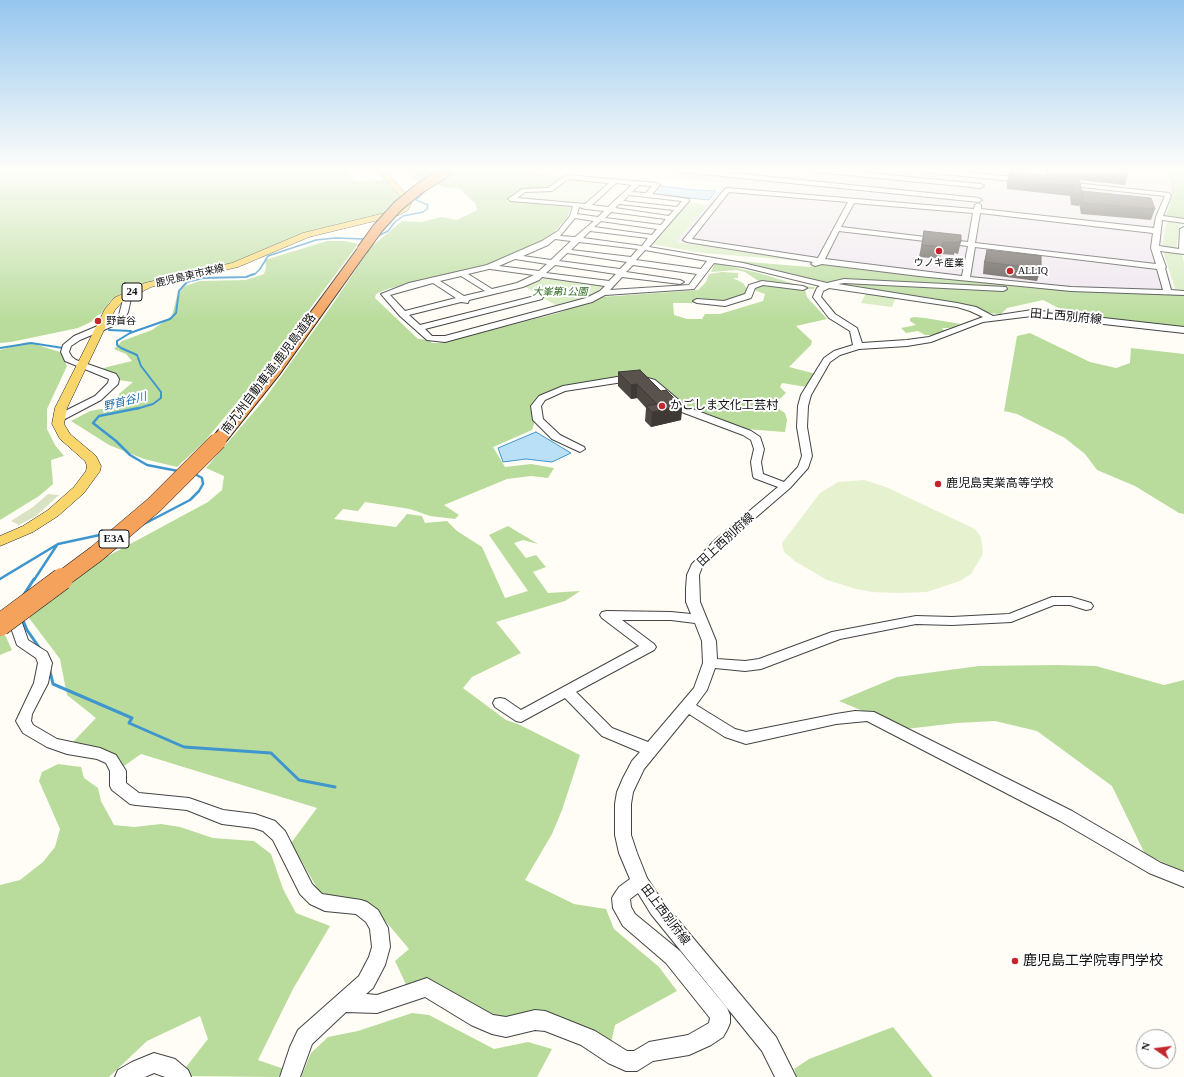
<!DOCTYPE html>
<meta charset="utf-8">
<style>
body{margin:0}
#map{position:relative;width:1184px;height:1077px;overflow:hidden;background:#fffdf5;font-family:"Times New Roman",serif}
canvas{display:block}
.north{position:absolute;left:1136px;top:1029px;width:40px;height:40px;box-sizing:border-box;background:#fff;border:1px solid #a0a0a0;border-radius:50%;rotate:284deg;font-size:11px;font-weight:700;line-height:16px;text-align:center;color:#111}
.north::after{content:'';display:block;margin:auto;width:14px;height:18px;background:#c4262e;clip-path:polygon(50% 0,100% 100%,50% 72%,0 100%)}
</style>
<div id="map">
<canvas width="1184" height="1077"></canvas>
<div class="north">N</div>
</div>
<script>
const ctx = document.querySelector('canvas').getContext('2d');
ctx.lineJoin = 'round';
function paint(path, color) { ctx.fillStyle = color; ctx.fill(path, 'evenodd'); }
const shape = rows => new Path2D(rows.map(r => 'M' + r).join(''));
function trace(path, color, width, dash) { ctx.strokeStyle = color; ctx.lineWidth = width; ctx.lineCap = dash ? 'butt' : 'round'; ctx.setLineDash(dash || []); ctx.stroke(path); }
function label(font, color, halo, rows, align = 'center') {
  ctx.font = font + ' "Times New Roman","Noto Sans JP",serif'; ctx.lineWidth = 4; ctx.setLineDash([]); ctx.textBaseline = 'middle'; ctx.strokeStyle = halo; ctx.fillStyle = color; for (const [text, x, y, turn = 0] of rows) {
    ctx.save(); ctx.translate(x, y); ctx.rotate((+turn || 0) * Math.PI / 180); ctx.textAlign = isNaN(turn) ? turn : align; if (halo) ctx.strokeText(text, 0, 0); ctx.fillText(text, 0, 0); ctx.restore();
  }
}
paint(shape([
 [597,170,1167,170,1172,191,1171,202,1165,217,1161,251,1175,294,1070,291,826,263,675,242,725,183]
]), '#eee6ef');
paint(shape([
 [688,202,707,205,676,242,813,262,703,253,651,244],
 [1168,221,1180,223,1176,250,1162,248,1165,227],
 [1163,251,1182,254,1184,263,1184,290,1175,289],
 [545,276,607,285,601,292,590,298,557,306,524,286,536,282],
 [866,293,896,297,892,307,861,303]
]), '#d5ebbd');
paint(shape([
 [0,170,348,170,348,175,355,181,384,180,400,197,380,216,302,234,225,266,139,286,122,293,111,300,101,314,98,315,91,322,78,328,11,342,0,343],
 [402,170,443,170,420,182,411,178,411,176,416,172],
 [458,170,515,170,563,177,547,189,521,190,506,201,571,207,567,218,551,236,541,244,488,266,387,289,376,294,375,298,418,339,429,340,432,343,441,343,558,313,602,297,698,290,706,282,709,274,722,272,738,273,738,278,733,278,743,283,748,290,747,296,719,303,673,303,674,315,687,319,702,319,705,314,720,314,763,301,765,294,751,289,760,282,745,272,736,270,711,272,715,263,759,273,801,286,815,287,814,289,805,289,807,297,827,319,796,326,812,341,811,345,789,367,816,374,807,387,782,383,780,387,786,393,773,405,785,413,787,420,785,432,746,429,618,378,540,396,530,407,535,421,532,430,493,447,505,467,531,464,554,468,548,478,531,476,507,479,444,505,459,515,455,519,430,516,410,509,365,502,358,511,343,509,334,519,396,527,407,514,422,516,425,523,447,521,457,531,482,547,505,598,528,591,489,535,508,526,538,544,523,540,514,543,526,558,536,555,546,567,533,572,548,593,580,591,565,601,496,622,521,653,472,677,463,688,506,720,518,724,580,755,562,810,552,834,525,880,574,904,606,909,614,929,659,967,677,991,615,1025,609,1052,575,1034,489,1024,437,991,411,995,395,961,409,949,376,910,320,893,291,843,317,808,141,754,124,766,100,754,71,744,96,718,67,695,60,659,29,618,95,563,208,502,222,490,224,476,206,468,264,400,330,308,371,247,402,221,421,222,442,217,457,220,477,210,475,203,459,189,442,187,437,182],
 [1167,170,1184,170,1184,220,1165,217,1171,202,1172,191],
 [327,241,345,241,358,244,268,365,204,442,177,467,144,459,109,445,71,421,90,411,118,406,119,394,133,382,111,379,95,372,107,367,132,361,126,354,114,349,122,341,152,330,172,316,177,296,185,286,200,281,246,280,264,274,266,267,265,260],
 [725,260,810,267,826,263,1070,291,1175,294,1184,296,1184,328,1070,314,1043,300,1007,308,1001,314,989,313,974,306,818,282],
 [914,317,925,318,961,324,950,328,943,328,942,329,946,331,937,335,925,335,918,331,906,333,901,328,916,325,910,321,910,318],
 [1030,333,1090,362,1116,368,1130,363,1131,348,1184,354,1184,514,1179,513,1135,486,1097,470,1085,454,1065,438,1017,414,1004,411,1017,336],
 [28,342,60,352,67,366,47,409,47,429,55,445,64,456,51,460,53,484,39,496,0,520,0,350],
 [0,634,5,635,12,650,0,655],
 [1056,665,1096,666,1164,685,1184,680,1184,872,1145,854,1112,786,1037,731,995,721,957,723,906,729,839,701,897,677,979,666],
 [58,764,81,767,84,778,98,788,101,801,114,825,134,827,161,824,180,827,213,838,254,841,271,854,283,889,296,913,330,926,293,989,258,1060,284,1069,278,1077,179,1076,208,1039,200,1016,147,1041,109,1077,0,1077,0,885,20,880,43,862,55,847,60,829,39,781,42,772],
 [412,1013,429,1015,494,1049,528,1042,552,1049,537,1077,301,1077,311,1053,328,1037,358,1031],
 [893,1027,933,1077,797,1077,794,1069,809,1059]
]), '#b9dc9c');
paint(shape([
 [48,494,59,495,36,516,19,525,11,521,33,507]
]), '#d9e3c4');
paint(shape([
 [568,178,611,181,586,205,515,198,524,191,552,190],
 [864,480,886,487,975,529,981,537,983,554,971,574,960,581,927,592,898,593,872,592,856,589,827,580,796,562,784,552,782,543,820,493,838,482]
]), '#e6f2cf');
const water = shape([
 [660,186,695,190,716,191,709,200,652,194,660,186],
 [536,432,571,453,552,462,526,459,503,462,498,448,536,432]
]);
paint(water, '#b9e0f7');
trace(water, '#3f96cf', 1);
trace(shape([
 [426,170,420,176,428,180],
 [374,238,388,231,395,222,403,216,423,212,427,209,428,205,416,200,426,190],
 [251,275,255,274,260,269,268,256,316,240,335,238,365,239]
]), '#3f96cf', 1.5);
trace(shape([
 [109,330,131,331],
 [0,348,31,343,63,348],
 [136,409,153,404,161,398,161,392,141,366,137,355,121,348,117,345,117,341,130,333,170,319,176,313,179,291,187,282,203,278,246,277,254,274]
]), '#3f96cf', 2);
trace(shape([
 [139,408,99,416,93,423,116,441,130,455,147,465,178,471],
 [142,525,190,500,199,491,203,484,202,478,195,474],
 [0,579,58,544,109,533],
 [34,580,57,545]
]), '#3f96cf', 2.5);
trace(shape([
 [23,596,34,579],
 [22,618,27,630,41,650],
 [50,671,53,684,132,718,129,723,184,747,271,753,299,780,335,787]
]), '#3f96cf', 3);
const minor = shape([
 [678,170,701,170,979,198,982,200,979,202,681,172,678,170],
 [813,170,837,170,981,184,984,186,981,188,816,172,813,170],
 [920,170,943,170,1023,178,1026,180,1023,182,923,172,920,170],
 [567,175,657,183,660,185,652,194,689,199,689,201,649,247,743,263,827,283,844,279,1006,287,1007,289,1003,291,844,283,838,284,957,303,976,307,993,316,1032,310,1184,327,1184,333,1032,316,983,322,931,342,907,346,859,349,840,355,830,362,811,395,808,406,807,427,812,456,808,468,790,488,724,545,702,567,699,575,700,602,716,641,717,659,745,661,759,659,832,632,916,616,952,617,1009,614,1052,597,1071,597,1091,603,1093,606,1091,609,1086,610,1070,605,1054,605,1011,622,952,625,916,624,840,639,761,669,745,671,715,668,707,690,696,705,735,729,746,732,836,714,855,711,874,712,1072,811,1161,863,1184,872,1184,887,1149,873,1060,821,867,721,836,724,746,744,725,737,689,714,644,769,633,792,631,804,631,835,637,853,647,878,663,902,776,1037,796,1077,775,1077,762,1051,651,914,638,893,630,899,631,907,635,914,680,951,727,1008,730,1015,730,1023,727,1030,723,1037,711,1045,689,1055,653,1061,637,1071,626,1071,608,1063,581,1045,545,1031,535,1030,506,1037,492,1034,471,1025,425,997,377,1013,346,1012,312,1044,300,1077,280,1077,290,1047,298,1030,359,976,369,957,372,947,370,929,366,922,356,914,325,911,310,904,300,894,273,840,263,831,254,828,222,824,187,810,136,805,130,804,112,790,110,786,110,771,106,763,97,759,67,754,47,747,23,733,16,721,34,683,38,663,36,658,17,645,10,625,0,620,0,614,9,614,21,620,28,640,47,652,52,663,48,683,32,714,31,721,33,725,57,739,100,748,116,755,126,771,126,783,139,793,189,798,223,810,255,814,275,821,285,831,312,884,322,894,361,900,367,902,378,910,388,928,390,947,385,965,373,988,366,994,377,995,427,978,493,1015,506,1017,535,1010,545,1011,595,1031,627,1051,634,1051,649,1042,688,1035,709,1023,710,1018,666,963,623,926,613,908,612,898,615,893,619,887,630,879,619,853,615,835,615,804,617,792,623,778,632,761,640,752,602,736,565,698,521,722,516,721,495,707,493,703,495,699,500,698,505,699,521,710,639,646,602,618,600,615,602,612,607,611,671,612,691,614,686,602,686,588,687,575,692,564,716,539,778,487,754,478,753,476,751,462,754,449,751,440,743,435,679,411,649,384,641,382,623,382,565,391,545,400,541,406,543,419,560,435,584,447,585,449,580,452,552,439,533,420,531,406,539,396,563,386,623,376,641,376,655,380,687,407,751,431,760,437,764,449,761,462,763,474,784,482,798,467,802,456,797,427,798,406,801,395,824,358,834,351,853,345,850,331,829,318,813,297,817,288,820,286,743,267,714,263,694,289,605,295,592,302,445,342,427,340,400,316,381,294,409,283,487,265,542,241,558,231,570,216,573,206,511,201,508,199,522,189,548,188,567,175],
 [568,179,609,183,585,204,517,198,525,192,552,191,568,179],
 [616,183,632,185,608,207,592,205,616,183],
 [639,185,652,186,646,193,632,192,639,185],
 [629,195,682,201,677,207,623,201,629,195],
 [619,204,674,210,669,216,615,208,619,204],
 [579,207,586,209,604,211,598,217,577,214,579,207],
 [611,212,666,219,661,225,605,218,611,212],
 [575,218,594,221,575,237,560,236,575,218],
 [601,221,657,229,652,235,594,227,601,221],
 [590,231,648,238,642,246,583,238,590,231],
 [555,239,571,241,551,260,523,256,548,245,555,239],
 [579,242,638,249,631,257,571,250,579,242],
 [645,250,707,261,701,269,636,260,645,250],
 [567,253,627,262,620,269,559,261,567,253],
 [515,259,547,264,539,271,499,266,515,259],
 [555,265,616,274,609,281,546,273,555,265],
 [633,265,697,274,689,285,610,290,622,277,680,284,684,282,680,280,626,272,633,265],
 [489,269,490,269,534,275,517,283,492,289,468,274,489,269],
 [461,276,485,291,464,296,440,281,461,276],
 [542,277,605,286,600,291,586,298,445,336,432,336,425,329,542,299,543,297,539,295,420,325,409,315,461,302,468,303,469,300,523,287,539,280,542,277],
 [433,283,456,298,405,311,390,295,433,283],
 [829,288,957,307,970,311,983,317,929,337,907,340,862,343,857,328,835,314,821,297,823,291,829,288],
 [622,620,671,620,695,623,702,641,703,663,694,688,648,742,612,728,576,692,654,650,656,647,654,644,622,620],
 [1065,182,1169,193,1171,196,1163,216,1184,219,1184,223,1162,220,1159,246,1179,249,1180,229,1184,227,1184,254,1160,251,1166,267,1165,268,1171,290,1184,291,1184,295,1071,291,919,276,822,264,815,266,811,264,813,262,687,242,683,240,725,189,727,188,974,209,975,205,978,203,981,205,981,209,1154,228,1156,217,1165,196,1063,185,1063,183,1065,182],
 [729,192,848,202,818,258,692,239,729,192],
 [854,203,973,213,968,242,841,227,854,203],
 [980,213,1153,233,1151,248,1156,264,975,243,980,213],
 [839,231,968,246,962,276,825,259,839,231],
 [975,247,1157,269,1163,290,1071,287,970,277,975,247],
 [762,281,803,286,807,288,803,290,763,285,755,288,751,298,725,306,697,303,693,301,697,299,724,301,745,294,749,285,762,281],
 [125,292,128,292,132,294,128,312,125,318,113,326,80,340,71,346,69,352,72,357,76,360,116,374,119,379,118,384,101,400,63,420,55,420,54,418,55,416,95,396,108,383,109,379,65,361,61,352,63,345,74,336,107,322,119,315,125,292],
 [154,1053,175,1059,188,1070,191,1077,165,1077,154,1073,145,1077,115,1077,118,1070,132,1062,154,1053]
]);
const major = shape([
 [377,170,385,170,411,199,412,201,408,210,399,215,309,237,238,267,151,287,122,302,115,310,105,328,67,408,64,424,70,434,96,456,101,466,100,471,84,493,58,516,33,532,0,546,0,536,23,526,48,510,74,487,86,471,87,466,85,461,60,439,52,424,55,408,105,309,114,298,145,283,232,263,303,233,393,211,401,207,404,201,377,170]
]);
const highway = shape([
 [362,247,368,250,279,375,224,444,218,446,212,444,210,441,212,438,269,369,358,248,362,247]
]);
trace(minor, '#444', 2);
trace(major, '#222', 1);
trace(highway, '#222', 2);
paint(minor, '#fff');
paint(major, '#f9d66b');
paint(highway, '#f5a25d');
const highwayBridgeFar2 = shape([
 [362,250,378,228,398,206,420,188,449,170]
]);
const highwayBridgeFar1 = shape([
 [61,580,96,554,154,505,218,441]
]);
const highwayBridge = shape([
 [0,625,62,579]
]);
trace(highwayBridgeFar2, '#222', 12, []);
trace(highwayBridgeFar1, '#222', 18, []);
trace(highwayBridge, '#222', 23, []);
trace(highwayBridgeFar2, '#f5a25d', 10);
trace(highwayBridgeFar1, '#f5a25d', 17);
trace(highwayBridge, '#f5a25d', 22);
paint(shape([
 [1046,170,1127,170,1128,174,1125,185,1080,180,1082,193,1082,191,1155,209,1151,220,1081,214,1079,203,1079,206,1071,205,1070,196,1007,189,1007,182,1010,172,1046,175],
 [924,231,961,242,958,254,954,253,954,255,941,254,940,259,919,257],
 [987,250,1041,269,1037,281,983,274,984,262],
 [618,372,661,391,682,406,681,420,651,427,645,421,646,408,637,398,631,399,618,386]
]), '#4d4742');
paint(shape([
 [637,384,637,398,631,399,631,385],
 [682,406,681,420,651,427,652,412]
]), '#3f3936');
const building = shape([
 [1063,170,1078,170,1078,172,1063,170],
 [1082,170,1127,170,1128,174,1082,170],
 [1010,172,1079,178,1082,195,1074,194,1073,186,1009,179,1010,172],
 [1082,191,1151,198,1155,209,1084,203,1082,191],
 [924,231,961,235,961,242,957,242,956,243,943,242,942,247,922,245,924,231],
 [987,250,1041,256,1041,269,985,262,987,250],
 [640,370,661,391,666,390,682,406,652,412,646,406,657,404,637,384,631,385,618,372,640,370]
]);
paint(building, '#5a524d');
trace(building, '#3f3936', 1);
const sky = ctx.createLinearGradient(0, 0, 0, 321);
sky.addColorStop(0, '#95c6ee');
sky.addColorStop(0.53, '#fffefa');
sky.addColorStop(1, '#fffefa00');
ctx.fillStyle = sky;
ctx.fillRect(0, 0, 1184, 321);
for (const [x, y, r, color] of [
 [939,251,4,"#c4262e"],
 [1010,271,4,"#c4262e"],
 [98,321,4,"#c4262e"],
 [662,406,4,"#c4262e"],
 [938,484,4,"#c4262e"],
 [1015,961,4,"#c4262e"]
]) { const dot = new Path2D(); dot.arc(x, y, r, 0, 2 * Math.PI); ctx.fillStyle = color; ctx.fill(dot); trace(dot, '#fff', 1.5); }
label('10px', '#111', '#fff', [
 ["ウノキ産業",939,263,"center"],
 ["ALLIQ",1018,271],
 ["野首谷",106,321]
], 'left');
label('10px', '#111', '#fff', [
 ["鹿児島東市来線",190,276,-13]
]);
label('italic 10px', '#2f6b1f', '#fff', [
 ["大峯第1公園",560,292]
]);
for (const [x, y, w] of [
 [132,292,20],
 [114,539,30]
]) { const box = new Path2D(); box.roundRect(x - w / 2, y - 9, w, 18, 3); ctx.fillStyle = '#fff'; ctx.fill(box); trace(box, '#111', 1); }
label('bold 11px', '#111', null, [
 ["24",132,292],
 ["E3A",114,539]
]);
label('italic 11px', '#1768a6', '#fff', [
 ["野首谷川",125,402,-14]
]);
label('12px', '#111', '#fff', [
 ["田上西別府線",1066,317,5],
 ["南九州自動車道;鹿児島道路",269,374,-53],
 ["田上西別府線",726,540,-43],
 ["田上西別府線",665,915,53]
]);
label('12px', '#111', '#fff', [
 ["かごしま文化工芸村",670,406],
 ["鹿児島実業高等学校",946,484]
], 'left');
label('14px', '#111', '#fff', [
 ["鹿児島工学院専門学校",1023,961]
], 'left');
</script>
